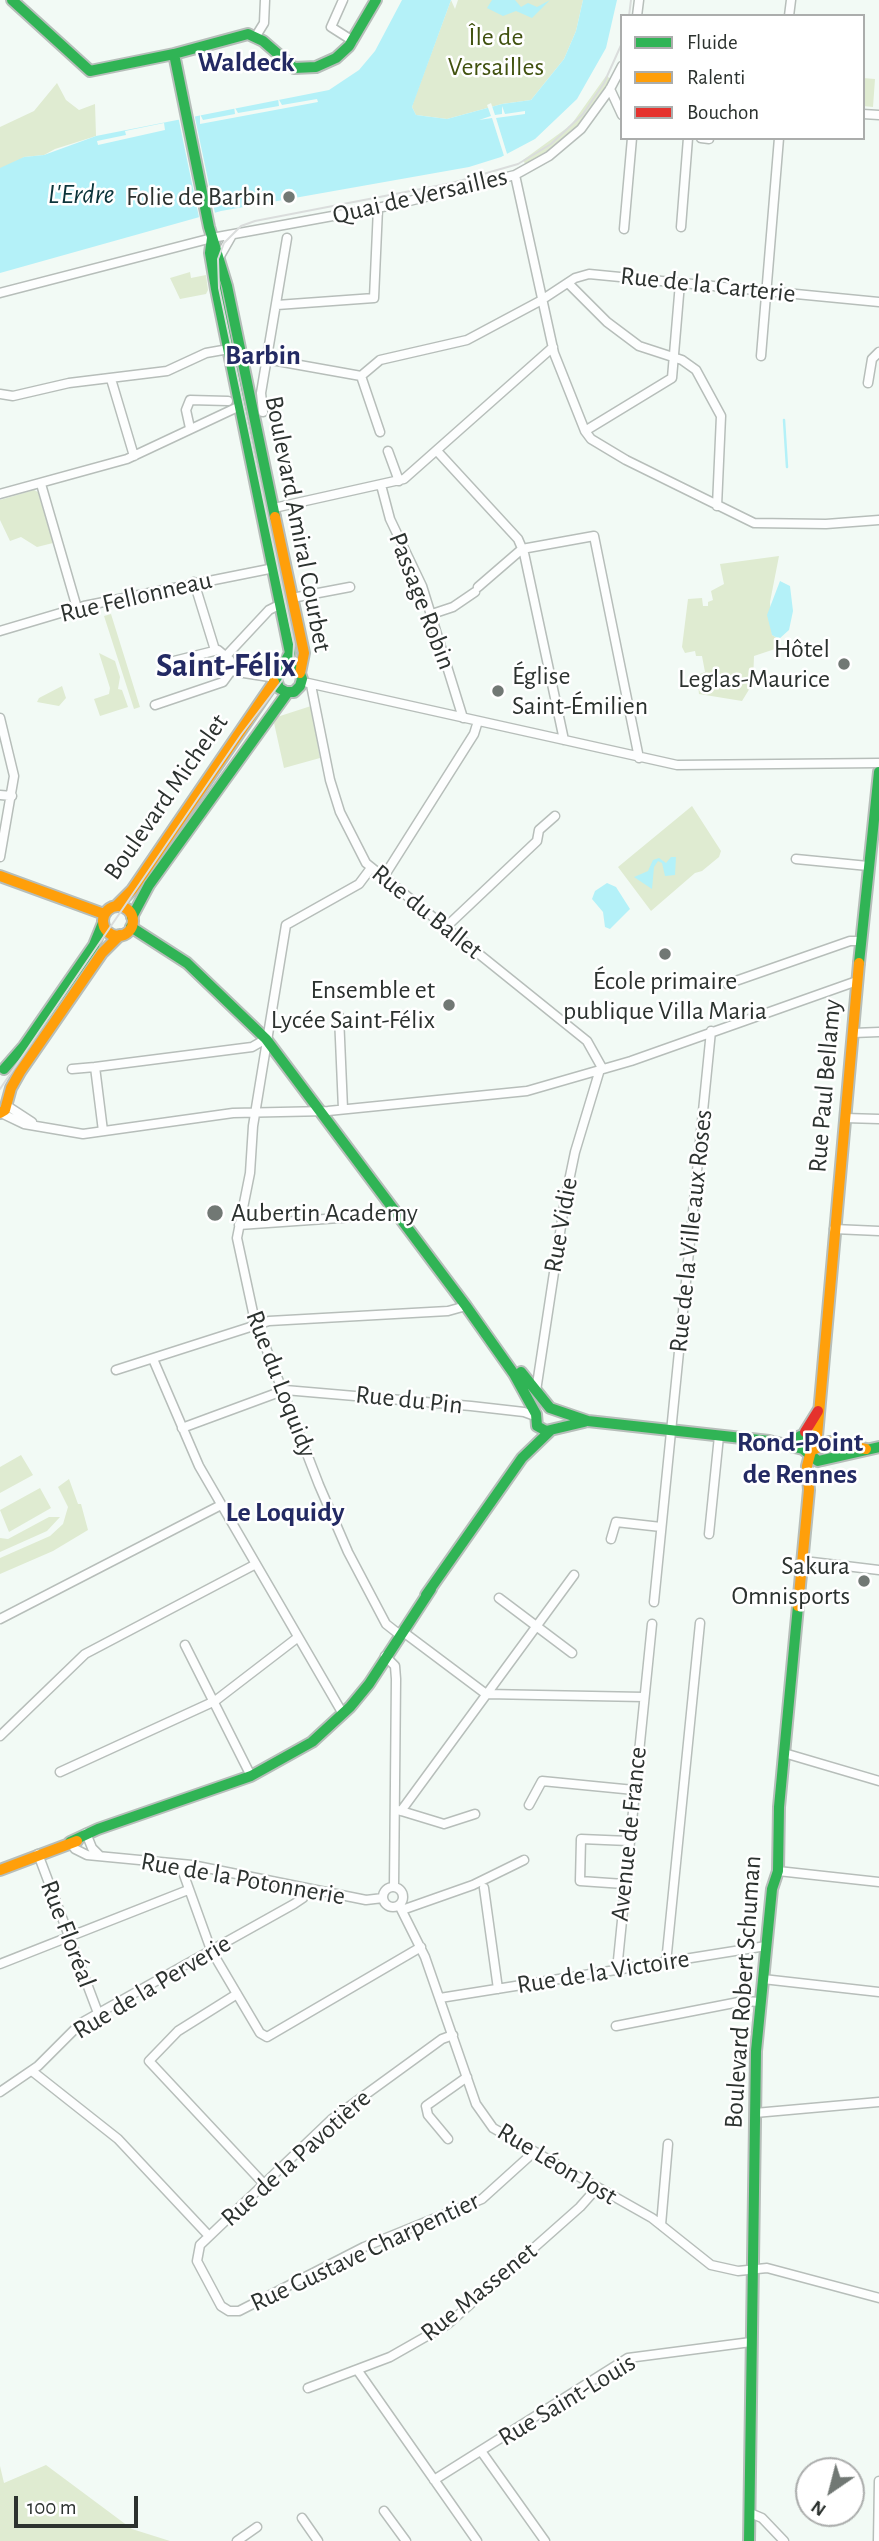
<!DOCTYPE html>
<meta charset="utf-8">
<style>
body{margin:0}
#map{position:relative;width:879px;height:2541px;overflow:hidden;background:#f2faf5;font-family:"Alegreya Sans",sans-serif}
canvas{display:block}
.legend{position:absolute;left:620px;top:14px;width:245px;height:126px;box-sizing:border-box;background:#fff;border:2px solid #abadac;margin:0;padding:9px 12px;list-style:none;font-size:21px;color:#2c322f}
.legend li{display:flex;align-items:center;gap:14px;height:35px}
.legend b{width:35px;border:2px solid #abadac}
.north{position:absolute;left:795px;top:2457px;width:70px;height:70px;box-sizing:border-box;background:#fff;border:2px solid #abadac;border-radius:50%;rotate:215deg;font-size:19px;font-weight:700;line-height:28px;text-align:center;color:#2c322f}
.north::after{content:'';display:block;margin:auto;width:24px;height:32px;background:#717874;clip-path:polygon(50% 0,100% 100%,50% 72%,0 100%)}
.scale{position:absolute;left:14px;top:2496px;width:124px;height:32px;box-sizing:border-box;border:4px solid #2c322f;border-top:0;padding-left:9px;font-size:21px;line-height:24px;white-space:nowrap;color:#2c322f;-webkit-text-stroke:5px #fff;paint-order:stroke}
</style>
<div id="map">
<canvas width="879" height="2541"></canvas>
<ul class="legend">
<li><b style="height:9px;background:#30b455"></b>Fluide</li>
<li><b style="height:9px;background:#ff9f0a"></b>Ralenti</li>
<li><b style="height:9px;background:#e5322d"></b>Bouchon</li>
</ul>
<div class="north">N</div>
<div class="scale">100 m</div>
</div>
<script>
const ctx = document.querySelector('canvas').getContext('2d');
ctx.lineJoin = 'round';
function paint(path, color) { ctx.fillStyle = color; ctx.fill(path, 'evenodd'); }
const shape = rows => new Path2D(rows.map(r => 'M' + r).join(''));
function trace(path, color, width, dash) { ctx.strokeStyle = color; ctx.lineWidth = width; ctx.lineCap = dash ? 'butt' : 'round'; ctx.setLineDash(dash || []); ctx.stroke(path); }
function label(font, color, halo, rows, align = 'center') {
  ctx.font = font + ' "Alegreya Sans",sans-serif'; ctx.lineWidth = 5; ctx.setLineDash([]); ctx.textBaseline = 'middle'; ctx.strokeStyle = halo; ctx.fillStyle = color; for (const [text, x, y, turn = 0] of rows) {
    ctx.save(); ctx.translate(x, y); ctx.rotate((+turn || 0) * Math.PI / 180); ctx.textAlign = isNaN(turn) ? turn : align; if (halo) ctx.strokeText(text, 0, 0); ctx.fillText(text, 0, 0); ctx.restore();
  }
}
paint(shape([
 [451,0,455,9,458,0,583,0,576,31,564,59,531,100,502,104,447,119,416,115,412,107,414,100],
 [606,76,613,80,601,100,569,138,527,167,523,160,571,125],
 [863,78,875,79,873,107,863,106],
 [57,83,66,100,79,110,95,104,96,136,55,149,44,155,24,157,0,174,0,127,34,111],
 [190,272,191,278,206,275,208,290,206,294,180,299,170,278],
 [34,490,38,492,53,543,37,547,21,537,10,541,0,520,0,500],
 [779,556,770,602,772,635,779,639,778,648,754,656,753,683,742,701,699,694,697,675,705,672,702,656,696,656,695,651,685,653,682,647,688,599,702,598,703,606,708,606,708,602,713,600,711,591,724,584,720,564],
 [111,614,140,707,134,709,104,616],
 [99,653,115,661,120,677,118,689,122,690,128,707,100,716,94,699,109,694,110,688],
 [62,686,66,698,59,706,37,702,39,698],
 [311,706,320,758,284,768,274,723,277,717],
 [692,806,721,851,719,857,702,871,695,873,651,911,618,867],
 [21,1455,33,1475,0,1493,0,1467],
 [69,1479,78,1504,81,1504,88,1530,53,1551,0,1574,0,1558,50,1536,63,1524,68,1507,58,1487],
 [40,1488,51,1508,9,1532,0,1510],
 [49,1517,60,1517,47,1531,0,1552,0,1538,8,1539],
 [46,2465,132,2529,170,2541,0,2541,0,2466,4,2483]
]), '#dfebd1');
paint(shape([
 [402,0,451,0,412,107,416,115,447,119,502,104,531,100,564,59,576,31,583,0,617,0,606,48,577,99,535,139,501,157,469,167,221,211,0,273,0,168,24,157,44,155,96,136,329,90,359,70,375,51],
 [492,0,515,0,521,7,528,3,537,7,550,0,532,18,516,11,503,16,487,8],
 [780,581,790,586,793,611,789,630,779,639,772,635,767,615],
 [671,857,676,857,675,875,665,876,662,863,658,861,654,867,652,889,634,877,648,871,653,860,659,858,666,863],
 [607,883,616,887,630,909,610,929,605,927,603,912,592,899,595,891]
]), '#b4f1f8');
paint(shape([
 [278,98,282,105,317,99,318,102,200,124,200,114,203,120,235,114,234,106,238,113,279,106],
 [491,103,495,115,502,114,502,106,505,114,525,111,525,114,496,118,508,157,505,159,492,118,479,120,491,116,487,105],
 [194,113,216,218,200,222,178,116],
 [164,123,165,130,98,145,97,141,126,135,125,131]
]), '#f2faf5');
trace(shape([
 [784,420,787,467]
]), '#b4f1f8', 2.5);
const street = shape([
 [343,0,331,27,353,41],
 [637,16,639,0],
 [789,16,791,0],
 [256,36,264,23,265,0],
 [610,89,622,115],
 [863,114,879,115],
 [701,138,709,139],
 [515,175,554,353,585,431,591,439,626,460,754,523,826,524,879,520],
 [681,227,688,138],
 [624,229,632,138],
 [220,256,232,235],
 [568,283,607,322,639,346,682,360,696,370,721,416,717,506],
 [0,293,212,238,393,205,515,175,549,156,581,129,610,89,622,66],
 [277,305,374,298,378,208],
 [249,356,361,376,380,360,467,340,540,301,575,278,589,274,879,302],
 [761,356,779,138],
 [361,376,380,432],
 [111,379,134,456],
 [868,383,872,359,879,352],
 [0,394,13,396,69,383,167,371,206,353,223,350],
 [263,412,261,393,287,238],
 [190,428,186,410,190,400,228,401],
 [585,431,672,378,680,283],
 [388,451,399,481],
 [437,451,518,539,524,553,564,740],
 [41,484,77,608],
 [381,485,390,519,422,586,463,718],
 [0,494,127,459,240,406],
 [274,508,404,479,553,347],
 [194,582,215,650],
 [478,587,522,549,594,536,639,758],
 [292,598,350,587],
 [432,614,453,607,475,592],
 [0,631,84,606,274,568],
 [227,655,269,610,281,604],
 [166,663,218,650,230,660,231,671],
 [231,671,276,678],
 [308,683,677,765,879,763],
 [311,685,330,780,340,812,366,863,587,1041,601,1066,575,1152,565,1200,536,1391],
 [155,705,223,682,231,671],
 [0,718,14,776,0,857],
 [0,795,12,796],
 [796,859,868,866],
 [371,868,359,884,286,925,253,1126,250,1173,237,1238,254,1317,319,1485,348,1552,386,1624,400,1635],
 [383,878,474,734,478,721],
 [445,928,537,841,539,830,555,816],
 [727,984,850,941,861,941],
 [339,1016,343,1109],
 [853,1033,879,1032],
 [72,1069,95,1067],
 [6,1105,32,1122],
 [1,1113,24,1124,83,1134,233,1113,328,1111,527,1091,631,1061,857,981],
 [845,1118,879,1119],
 [103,1131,95,1067,252,1047,266,1039],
 [239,1225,397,1214],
 [834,1229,879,1231],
 [153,1359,199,1466,343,1714],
 [116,1370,269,1321,448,1311,466,1306],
 [182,1428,285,1390,471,1406,524,1412,535,1416],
 [709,1534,719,1436],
 [611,1539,616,1522,661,1527],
 [804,1561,879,1570],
 [499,1598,572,1653],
 [654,1602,711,1031],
 [0,1619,221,1505],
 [402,1631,486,1694,644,1697],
 [185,1645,251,1776],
 [385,1656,395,1666,396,1679,394,1887],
 [0,1736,85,1654,256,1564],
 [784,1753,879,1781],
 [60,1772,215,1701,297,1638],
 [529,1805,542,1781,634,1790],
 [398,1810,444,1824,475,1814],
 [401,1811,574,1575],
 [86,1833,92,1848,100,1856],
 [70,1842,75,1849,87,1855,192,1865,366,1900,383,1898],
 [38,1854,98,2013],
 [180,1864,211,1950,260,2033,267,2037,421,1947],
 [778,1871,879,1882],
 [624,1884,580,1881,581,1839,629,1841],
 '383 1897a10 10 0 1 1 20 0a10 10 0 1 1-20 0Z',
 [484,1888,498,1989],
 [399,1905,425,1957,476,2104,493,2128,652,2218,711,2265,738,2271,767,2268,879,2298],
 [402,1910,473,1885,524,1860],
 [666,1963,700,1623],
 [0,1964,188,1890],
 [617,1970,652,1624],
 [763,1979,879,1992],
 [237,1994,178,2031,149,2061,264,2184],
 [440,1998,766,1946],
 [616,2026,744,2001,760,2002],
 [453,2035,442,2039,332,2119,200,2245,197,2261,221,2306,229,2311,239,2311,364,2247,482,2199,534,2152],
 [32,2071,118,2139,209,2236],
 [0,2092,38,2066,81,2023,294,1904,303,1898,307,1888],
 [755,2113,879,2102],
 [448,2139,428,2115,426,2106,467,2077],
 [661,2225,668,2144],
 [358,2371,477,2541],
 [308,2388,390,2357,448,2324,580,2207,596,2189],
 [481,2451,545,2541],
 [434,2480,628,2358,751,2342],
 [384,2511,406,2541],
 [750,2513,762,2518,784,2541],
 [302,2518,318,2541],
 [237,2541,257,2527],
 [878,2541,879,2481]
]);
const fast = shape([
 [12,0,90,71,174,54,248,34,263,41,294,68,316,67,336,58,349,46,376,0],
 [174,54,209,227,227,286,275,517],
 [212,238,210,253,216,289,290,653,274,682],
 [276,679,279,688,286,692,294,692,300,686,302,679,299,671,284,667],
 [132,917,149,885,288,692],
 [131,927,187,963,266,1039,466,1306,514,1374,536,1414],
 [859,963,879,772],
 [4,1069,24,1046,94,945,103,923],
 [521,1372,550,1408,588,1421,769,1441,803,1449],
 [536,1414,537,1426,546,1431,584,1422],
 [800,1436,803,1449,818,1461,879,1447],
 [426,1595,522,1458,550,1431],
 [70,1842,98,1829,251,1776,312,1742,350,1707,369,1684,431,1589],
 [749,2541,756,2051,772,1889,778,1871,779,1807,798,1606]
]);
const slow = shape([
 [275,517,304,653,300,673],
 [0,876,104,914],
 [116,906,132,890,274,682],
 '103 921a15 15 0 1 1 30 0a15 15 0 1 1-30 0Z',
 [0,1113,5,1110,11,1088,20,1072,102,953,120,935],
 [817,1436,859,963],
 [798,1606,809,1490,807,1466,811,1451,829,1442,866,1449],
 [0,1870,77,1841]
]);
const jam = shape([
 [805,1432,818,1411]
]);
trace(street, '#b7beba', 11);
trace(fast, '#b7beba', 14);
trace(slow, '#b7beba', 14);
trace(jam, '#b7beba', 14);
trace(street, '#fdfefe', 8);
trace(fast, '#30b455', 10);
trace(slow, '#ff9f0a', 10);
trace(jam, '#e5322d', 10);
trace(shape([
 [629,16,631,0],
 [0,1089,241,735,287,674,293,662,294,644,219,288,218,259,224,243,241,226,255,221,452,183,518,164,551,144,583,114,604,83,622,43]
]), '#dadddc', 2);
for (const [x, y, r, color] of [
 [289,197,7,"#717874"],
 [844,664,7,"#717874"],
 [498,691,7,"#717874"],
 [665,954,7,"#717874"],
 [449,1005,7,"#717874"],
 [215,1213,9,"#717874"],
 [864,1581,7,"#717874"]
]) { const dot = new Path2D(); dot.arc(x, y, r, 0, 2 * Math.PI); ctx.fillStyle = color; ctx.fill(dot); trace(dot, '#fff', 2.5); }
label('26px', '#41520f', '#fff', [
 ["Île de",496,37],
 ["Versailles",496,67]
]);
label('26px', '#2c322f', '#fff', [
 ["Quai de Versailles",420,196,-13],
 ["Rue de la Carterie",708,285,6],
 ["Boulevard Amiral Courbet",298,524,79],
 ["Rue Fellonneau",136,597,-13],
 ["Passage Robin",422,601,69],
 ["Boulevard Michelet",166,797,-55],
 ["Rue du Ballet",427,912,39],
 ["Rue Paul Bellamy",825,1086,-85],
 ["Rue Vidie",561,1225,-80],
 ["Rue de la Ville aux Roses",691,1231,-84],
 ["Rue du Loquidy",281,1384,69],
 ["Rue du Pin",409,1400,6],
 ["Avenue de France",629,1834,-84],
 ["Rue de la Potonnerie",243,1879,10],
 ["Rue Floréal",68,1934,69],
 ["Rue de la Victoire",603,1972,-9],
 ["Rue de la Perverie",152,1987,-31],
 ["Boulevard Robert Schuman",743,1992,-86],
 ["Rue de la Pavotière",296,2158,-42],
 ["Rue Léon Jost",557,2164,31],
 ["Rue Gustave Charpentier",365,2252,-25],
 ["Rue Massenet",479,2292,-39],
 ["Rue Saint-Louis",567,2400,-31]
]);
label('26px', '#2c322f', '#fff', [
 ["Folie de Barbin",275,197],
 ["Hôtel",830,649],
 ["Leglas-Maurice",830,679],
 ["Église",512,676,"left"],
 ["Saint-Émilien",512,706,"left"],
 ["École primaire",665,981,"center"],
 ["publique Villa Maria",665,1011,"center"],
 ["Ensemble et",435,990],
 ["Lycée Saint-Félix",435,1020],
 ["Aubertin Academy",231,1213,"left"],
 ["Sakura",850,1566],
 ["Omnisports",850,1596]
], 'right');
label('bold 28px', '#232a63', '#fff', [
 ["Waldeck",246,63],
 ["Barbin",263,356],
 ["Rond-Point",800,1443],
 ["de Rennes",800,1475],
 ["Le Loquidy",285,1513]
]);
label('italic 28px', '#0c353b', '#fff', [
 ["L'Erdre",81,195]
]);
label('bold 33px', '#232a63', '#fff', [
 ["Saint-Félix",226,666]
]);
</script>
